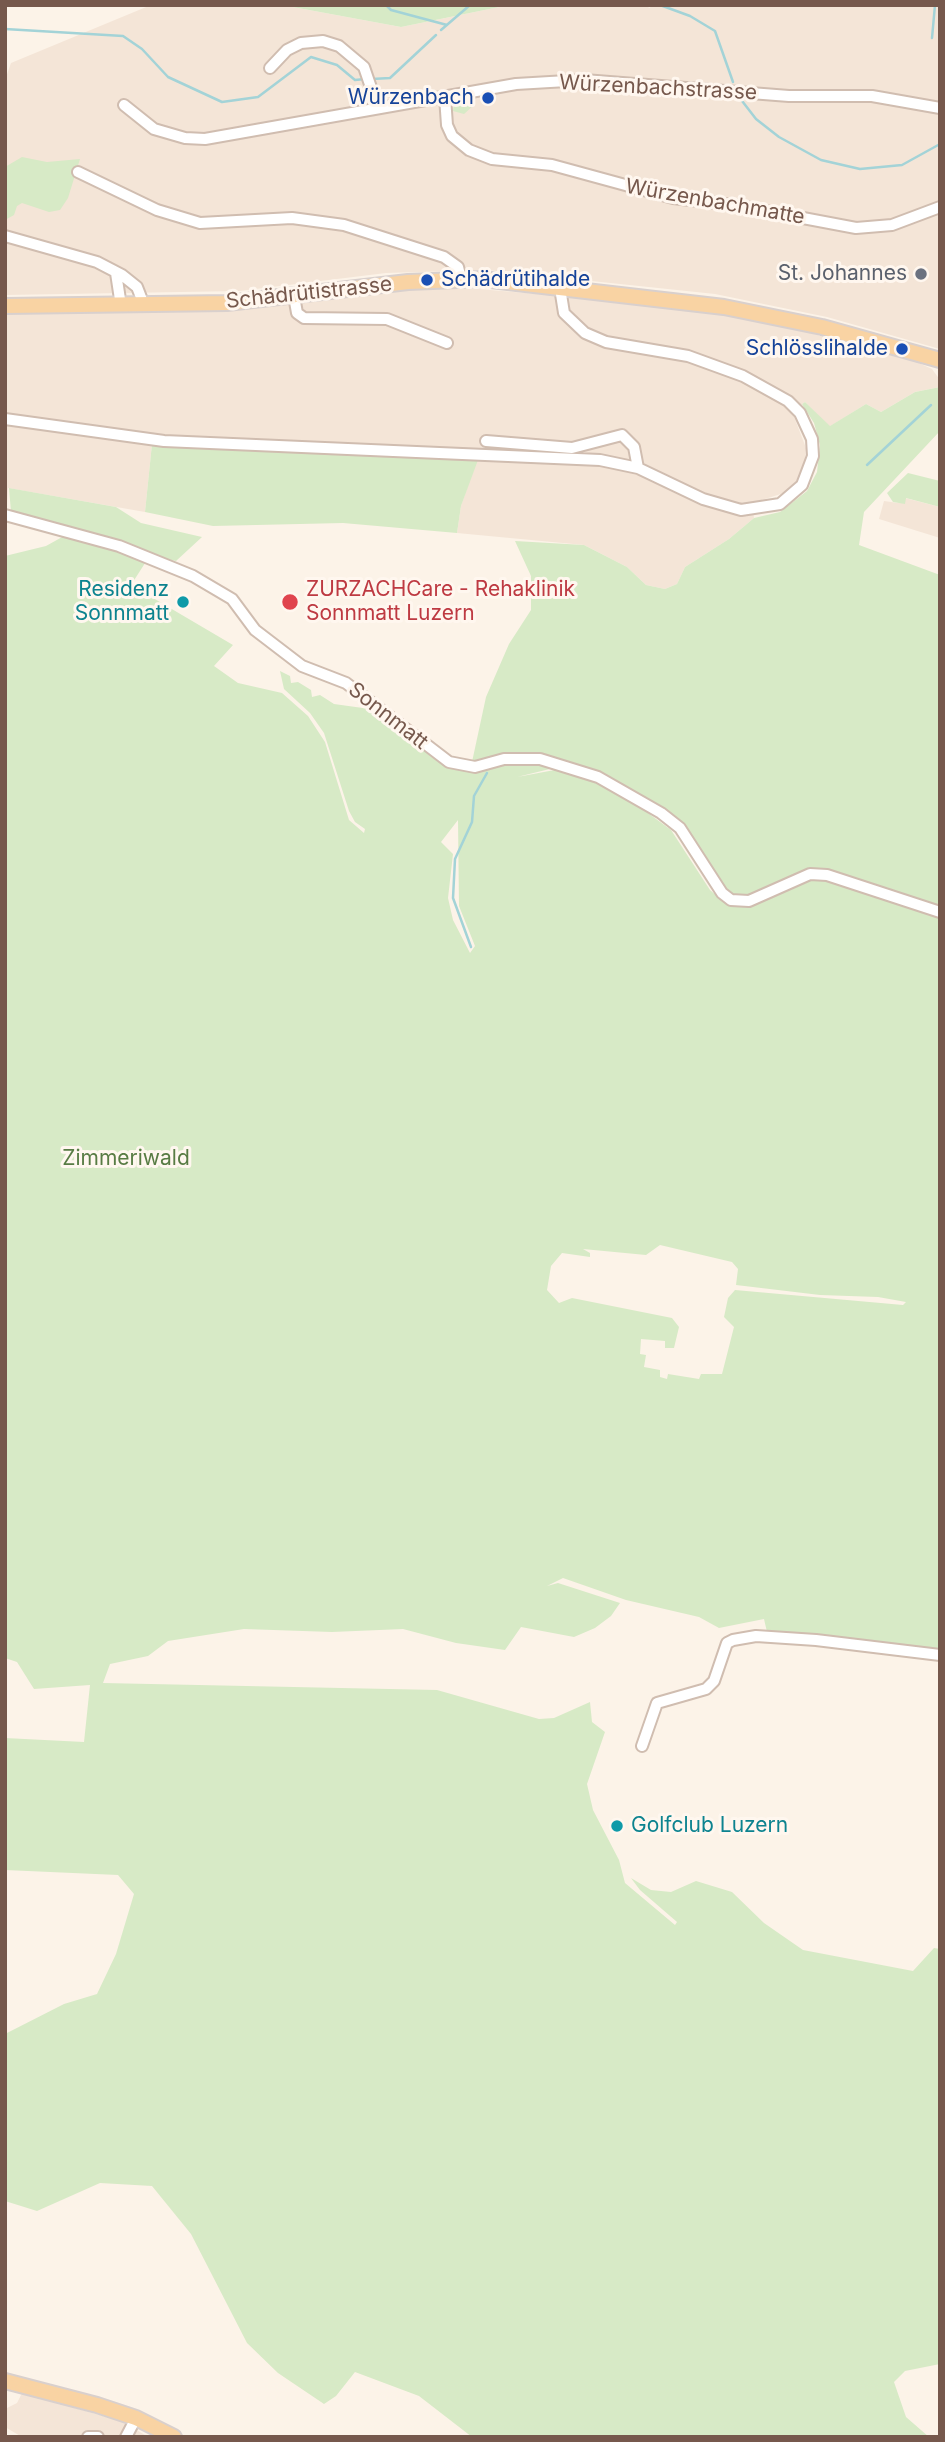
<!DOCTYPE html>
<meta charset="utf-8">
<style>
body{margin:0}
#map{position:relative;width:945px;height:2442px;overflow:hidden;background:#fcf3e8;font-family:Inter,sans-serif}
canvas{display:block}
.frame{position:absolute;inset:0;border:7px solid #76584c;pointer-events:none}
</style>
<div id="map">
<canvas width="945" height="2442"></canvas>
<div class="frame"></div>
</div>
<script>
const ctx = document.querySelector('canvas').getContext('2d');
ctx.lineJoin = 'round';
function paint(path, color) { ctx.fillStyle = color; ctx.fill(path, 'evenodd'); }
const shape = rows => new Path2D(rows.map(r => 'M' + r).join(''));
function trace(path, color, width, dash) { ctx.strokeStyle = color; ctx.lineWidth = width; ctx.lineCap = dash ? 'butt' : 'round'; ctx.setLineDash(dash || []); ctx.stroke(path); }
function label(font, color, halo, rows, align = 'center') {
  ctx.font = font + ' Inter,sans-serif'; ctx.lineWidth = 6; ctx.setLineDash([]); ctx.textBaseline = 'middle'; ctx.strokeStyle = halo; ctx.fillStyle = color; for (const [text, x, y, turn = 0] of rows) {
    ctx.save(); ctx.translate(x, y); ctx.rotate((+turn || 0) * Math.PI / 180); ctx.textAlign = isNaN(turn) ? turn : align; if (halo) ctx.strokeText(text, 0, 0); ctx.fillText(text, 0, 0); ctx.restore();
  }
}
paint(shape([
 [151,5,282,5,401,27,509,5,643,5,650,8,651,5,940,5,940,349,827,317,715,294,487,270,386,273,239,291,5,295,5,80,11,63],
 [455,287,655,304,768,322,912,360,932,369,940,380,940,387,915,392,881,412,866,404,829,427,805,402,802,404,793,414,806,448,805,463,797,480,784,493,752,503,754,518,729,539,685,567,677,584,665,589,646,585,627,567,584,545,457,533,461,506,480,450,453,448,450,452,188,437,152,444,145,512,8,488,5,545,5,314,216,311,410,289],
 [905,498,940,507,940,538,879,519,884,501,898,503],
 [22,2393,124,2422,148,2437,22,2437,5,2427,5,2409,17,2403]
]), '#f4e5d7');
paint(shape([
 [282,5,509,5,401,27],
 [486,93,482,99,478,96,472,101,475,104,464,114,453,111,455,99],
 [22,157,47,162,80,159,68,198,60,210,49,212,22,203,17,206,14,215,5,220,5,167],
 [940,387,940,431,864,512,859,545,940,575,940,909,815,869,794,874,740,899,723,890,665,812,604,775,563,760,541,756,472,762,486,697,509,644,531,610,531,576,515,541,584,545,627,567,646,585,665,589,677,584,685,567,729,539,754,518,780,512,807,491,817,472,820,445,814,423,802,404,805,402,830,426,866,404,881,412,915,392],
 [152,444,478,460,461,506,457,533,343,523,213,526,145,512],
 [908,473,940,481,940,507,906,498,905,504,893,502,887,493],
 [9,488,116,507,141,523,202,537,176,561,161,558,11,512],
 [64,536,147,560,131,585,233,645,214,666,238,683,282,693,308,716,325,742,349,820,364,833,365,829,355,822,349,811,324,733,310,713,284,689,280,671,290,676,291,683,298,682,311,690,312,697,320,695,334,704,370,709,437,761,461,771,510,760,541,762,558,767,517,777,560,769,593,780,633,802,671,830,710,890,726,904,742,907,799,880,818,877,940,914,940,1652,767,1632,764,1619,719,1628,699,1617,626,1600,563,1578,547,1586,558,1583,620,1603,611,1616,595,1628,574,1637,521,1627,505,1650,456,1643,403,1629,332,1632,244,1629,168,1641,148,1656,110,1664,103,1683,437,1690,539,1719,554,1718,590,1702,592,1722,605,1732,587,1784,593,1810,619,1860,625,1883,675,1925,677,1922,640,1890,631,1878,651,1890,671,1892,696,1881,732,1892,764,1923,803,1950,913,1971,934,1948,940,1949,940,2364,905,2371,894,2382,906,2417,929,2437,472,2437,419,2396,355,2372,336,2396,324,2404,278,2373,247,2343,191,2234,152,2186,100,2183,37,2211,5,2201,5,2034,64,2004,97,1994,116,1954,134,1894,118,1875,5,1870,5,1738,84,1742,90,1685,34,1689,17,1662,5,1658,5,556,46,546],
 [458,820,459,906,475,946,470,953,453,920,448,898,453,854,441,842],
 [660,1245,732,1262,738,1269,736,1285,820,1295,878,1297,906,1302,903,1305,735,1290,728,1298,724,1317,734,1327,722,1374,701,1374,699,1379,668,1374,667,1379,660,1377,660,1370,644,1367,646,1355,640,1354,641,1339,665,1341,665,1348,674,1348,679,1327,672,1318,572,1298,559,1303,547,1290,551,1266,562,1253,590,1257,590,1253,583,1249,646,1255]
]), '#d7eac6');
trace(shape([
 [386,5,391,10,447,25],
 [660,5,690,16,715,31,733,82],
 [5,29,123,36,142,49,168,77,222,102,258,97,311,57,337,65,355,80,365,79],
 [441,30,470,5],
 [932,38,935,5],
 [372,79,390,78,436,35],
 [739,97,756,119,779,137,821,160,860,169,902,165,940,144],
 [867,465,931,405],
 [471,947,453,898,455,859,472,822,474,796,487,773]
]), '#a3d3d7', 2.5);
const minor = shape([
 [270,68,287,50,301,43,323,41,339,46,364,67,378,108],
 [445,97,447,125,452,136,469,150,492,159,552,165,673,198,734,205,856,228,892,225,940,207],
 [124,105,154,129,185,138,205,139,516,84,584,80,789,96,872,96,940,108],
 [78,172,157,210,200,223,292,218,344,225,444,257,458,267,461,279],
 [5,236,97,262,122,275,137,287,144,305],
 [116,273,121,306],
 [294,296,297,313,304,318,387,319,447,343],
 [5,419,164,441,600,460,638,468,703,499,741,510,780,504,802,485,813,456,812,439,800,413,788,401,743,376,688,356,606,342,585,333,564,313,560,288],
 [486,441,572,448,622,435,634,447,638,468],
 [5,515,119,546,193,576,232,599,255,630,302,666,346,683,449,762,475,767,504,759,540,759,598,777,661,813,680,828,722,893,731,900,749,901,810,874,827,875,940,912],
 [642,1746,657,1703,706,1689,714,1681,727,1643,733,1640,756,1636,816,1640,940,1655],
 [88,2437,98,2437],
 [126,2437,136,2418]
]);
const major = shape([
 [5,306,227,303,408,282,482,279,724,307,822,327,940,360],
 [5,2381,97,2405,136,2418,174,2437]
]);
trace(minor, '#d0bdb0', 14);
trace(major, '#d9d0cd', 18);
trace(minor, '#fff', 10);
trace(major, '#f9d3a3', 14);
for (const [x, y, r, color] of [
 [488,98,7,"#1a4fb4"],
 [921,274,7,"#6b7280"],
 [427,280,7,"#1a4fb4"],
 [902,349,7,"#1a4fb4"],
 [183,602,7,"#0f9aa8"],
 [290,602,9,"#e0444e"],
 [617,1826,7,"#0f9aa8"]
]) { const dot = new Path2D(); dot.arc(x, y, r, 0, 2 * Math.PI); ctx.fillStyle = color; ctx.fill(dot); trace(dot, '#fff7ef', 2.5); }
label('21px', '#76584c', '#fff7ef', [
 ["Würzenbachstrasse",658,88,3],
 ["Würzenbachmatte",715,202,10],
 ["Schädrütistrasse",309,293,-6],
 ["Sonnmatt",388,716,38]
]);
label('21px', '#164399', '#fff7ef', [
 ["Würzenbach",474,98],
 ["Schädrütihalde",441,280,"left"],
 ["Schlösslihalde",888,349]
], 'right');
label('21px', '#5b616d', '#fff7ef', [
 ["St. Johannes",907,274]
], 'right');
label('21px', '#0d838f', '#fff7ef', [
 ["Residenz",169,590],
 ["Sonnmatt",169,614],
 ["Golfclub Luzern",631,1826,"left"]
], 'right');
label('21px', '#be3a42', '#fff7ef', [
 ["ZURZACHCare - Rehaklinik",306,590],
 ["Sonnmatt Luzern",306,614]
], 'left');
label('21px', '#587c44', '#fff7ef', [
 ["Zimmeriwald",126,1159]
]);
</script>
